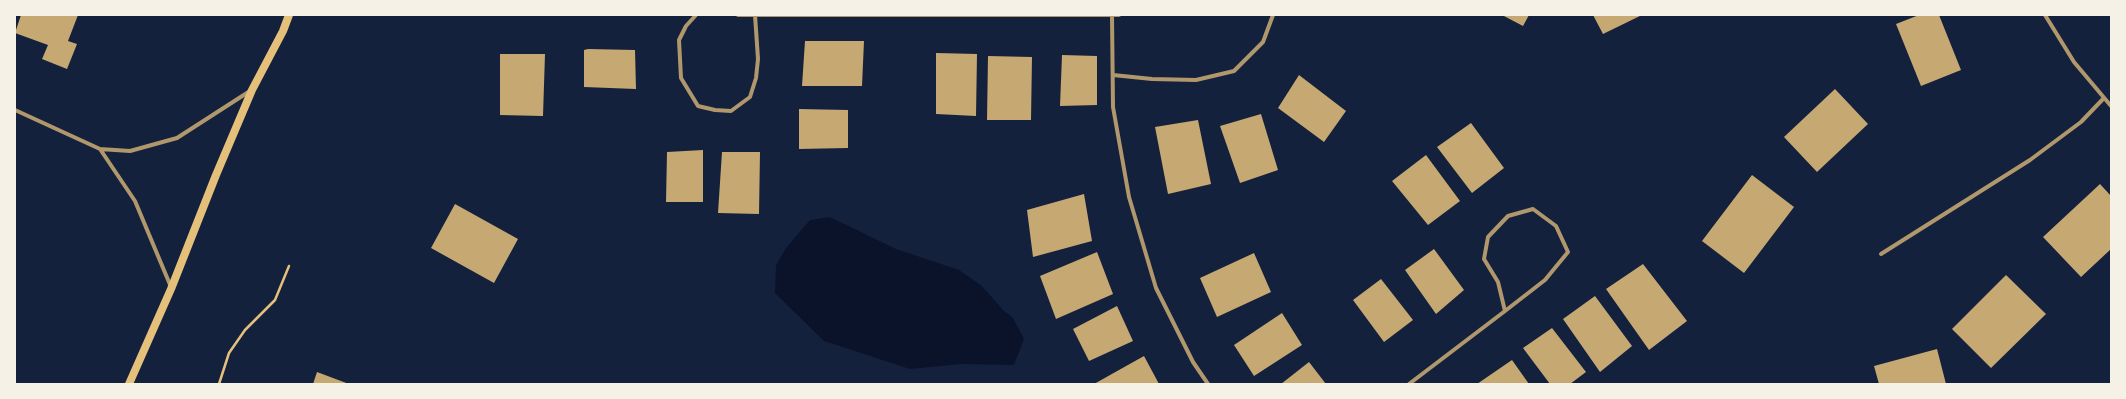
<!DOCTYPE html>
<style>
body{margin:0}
#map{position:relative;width:2126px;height:399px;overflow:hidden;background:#14213d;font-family:"Asap Condensed",sans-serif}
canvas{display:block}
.frame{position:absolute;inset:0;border:16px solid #f6f1e7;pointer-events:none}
</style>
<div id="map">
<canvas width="2126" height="399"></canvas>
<div class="frame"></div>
</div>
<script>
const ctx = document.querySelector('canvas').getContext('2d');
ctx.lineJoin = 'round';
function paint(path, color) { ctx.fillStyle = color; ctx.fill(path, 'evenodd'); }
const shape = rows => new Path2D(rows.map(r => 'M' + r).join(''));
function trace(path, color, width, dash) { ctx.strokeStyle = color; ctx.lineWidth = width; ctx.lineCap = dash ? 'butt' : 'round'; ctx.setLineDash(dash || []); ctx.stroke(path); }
paint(shape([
 [830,217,896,249,959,270,982,286,1003,310,1013,318,1024,339,1014,365,962,364,910,369,824,341,775,293,776,265,786,248,810,220]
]), '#0b132b');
paint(shape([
 [21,15,78,15,68,41,77,44,67,69,42,59,48,45,15,33],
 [1502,15,1529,15,1523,26],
 [1593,15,1642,15,1603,34],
 [1919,15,1939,15,1961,70,1921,86,1896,24],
 [805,41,864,41,862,86,802,86],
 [588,49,635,50,636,89,584,87,584,50],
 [936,53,977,54,976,116,936,114],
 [500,54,545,54,543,116,500,115],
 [1062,55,1097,56,1097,105,1060,106],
 [988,56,1032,57,1031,120,987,120],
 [1299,75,1346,111,1324,142,1278,108],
 [1835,89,1868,124,1817,172,1784,137],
 [799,109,848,110,848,148,799,149],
 [1261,114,1278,170,1240,183,1220,126],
 [1198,120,1211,184,1168,194,1155,127],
 [1471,123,1504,168,1472,193,1437,147],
 [703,150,703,202,666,202,667,152],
 [722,152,760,152,759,214,718,213],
 [1426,155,1460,201,1428,225,1392,181],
 [1752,175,1794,207,1744,273,1702,241],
 [2100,184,2111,196,2111,249,2081,277,2043,237],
 [1084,194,1092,241,1033,257,1027,210],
 [455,204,518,239,494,283,431,248],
 [1434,249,1464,290,1436,314,1405,270],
 [1097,252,1113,294,1056,319,1040,276],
 [1254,253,1271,292,1217,317,1200,278],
 [1643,264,1687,321,1649,350,1606,289],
 [2006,275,2046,314,1991,368,1952,329],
 [1381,279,1413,320,1384,342,1353,300],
 [1595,296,1632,346,1600,372,1563,319],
 [1117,306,1133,341,1089,361,1073,329],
 [1282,313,1302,345,1254,376,1234,345],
 [1552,328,1586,372,1570,384,1550,384,1523,348],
 [1937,349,1946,384,1879,384,1874,366],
 [1144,356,1159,384,1094,384],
 [1512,360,1529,384,1477,384],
 [1309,362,1326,384,1281,384],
 [317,372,349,384,313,384]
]), '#c6a872');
trace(shape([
 [219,384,229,353,245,330,275,300,289,266]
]), '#e5c07b', 2.5);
trace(shape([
 [696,15,686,26,679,40,681,78,698,106,715,110,731,111,750,97,756,78,758,59,755,15],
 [738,15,1119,15],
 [2045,15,2074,62,2111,106],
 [1112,16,1113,107,1129,197,1156,288,1193,362,1208,384],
 [1113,75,1152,79,1196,80,1234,71,1263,42,1273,15],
 [15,110,100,149,130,151,177,138,250,91],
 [100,149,135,201,171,287],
 [1881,254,2030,160,2081,122,2103,99],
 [1409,384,1505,311,1545,280,1568,252,1556,226,1533,209,1508,216,1488,237,1484,259,1498,282,1505,311]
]), '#b1986c', 4);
trace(shape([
 [129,384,171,289,216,175,252,90,283,31,289,15]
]), '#e5c07b', 8);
</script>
